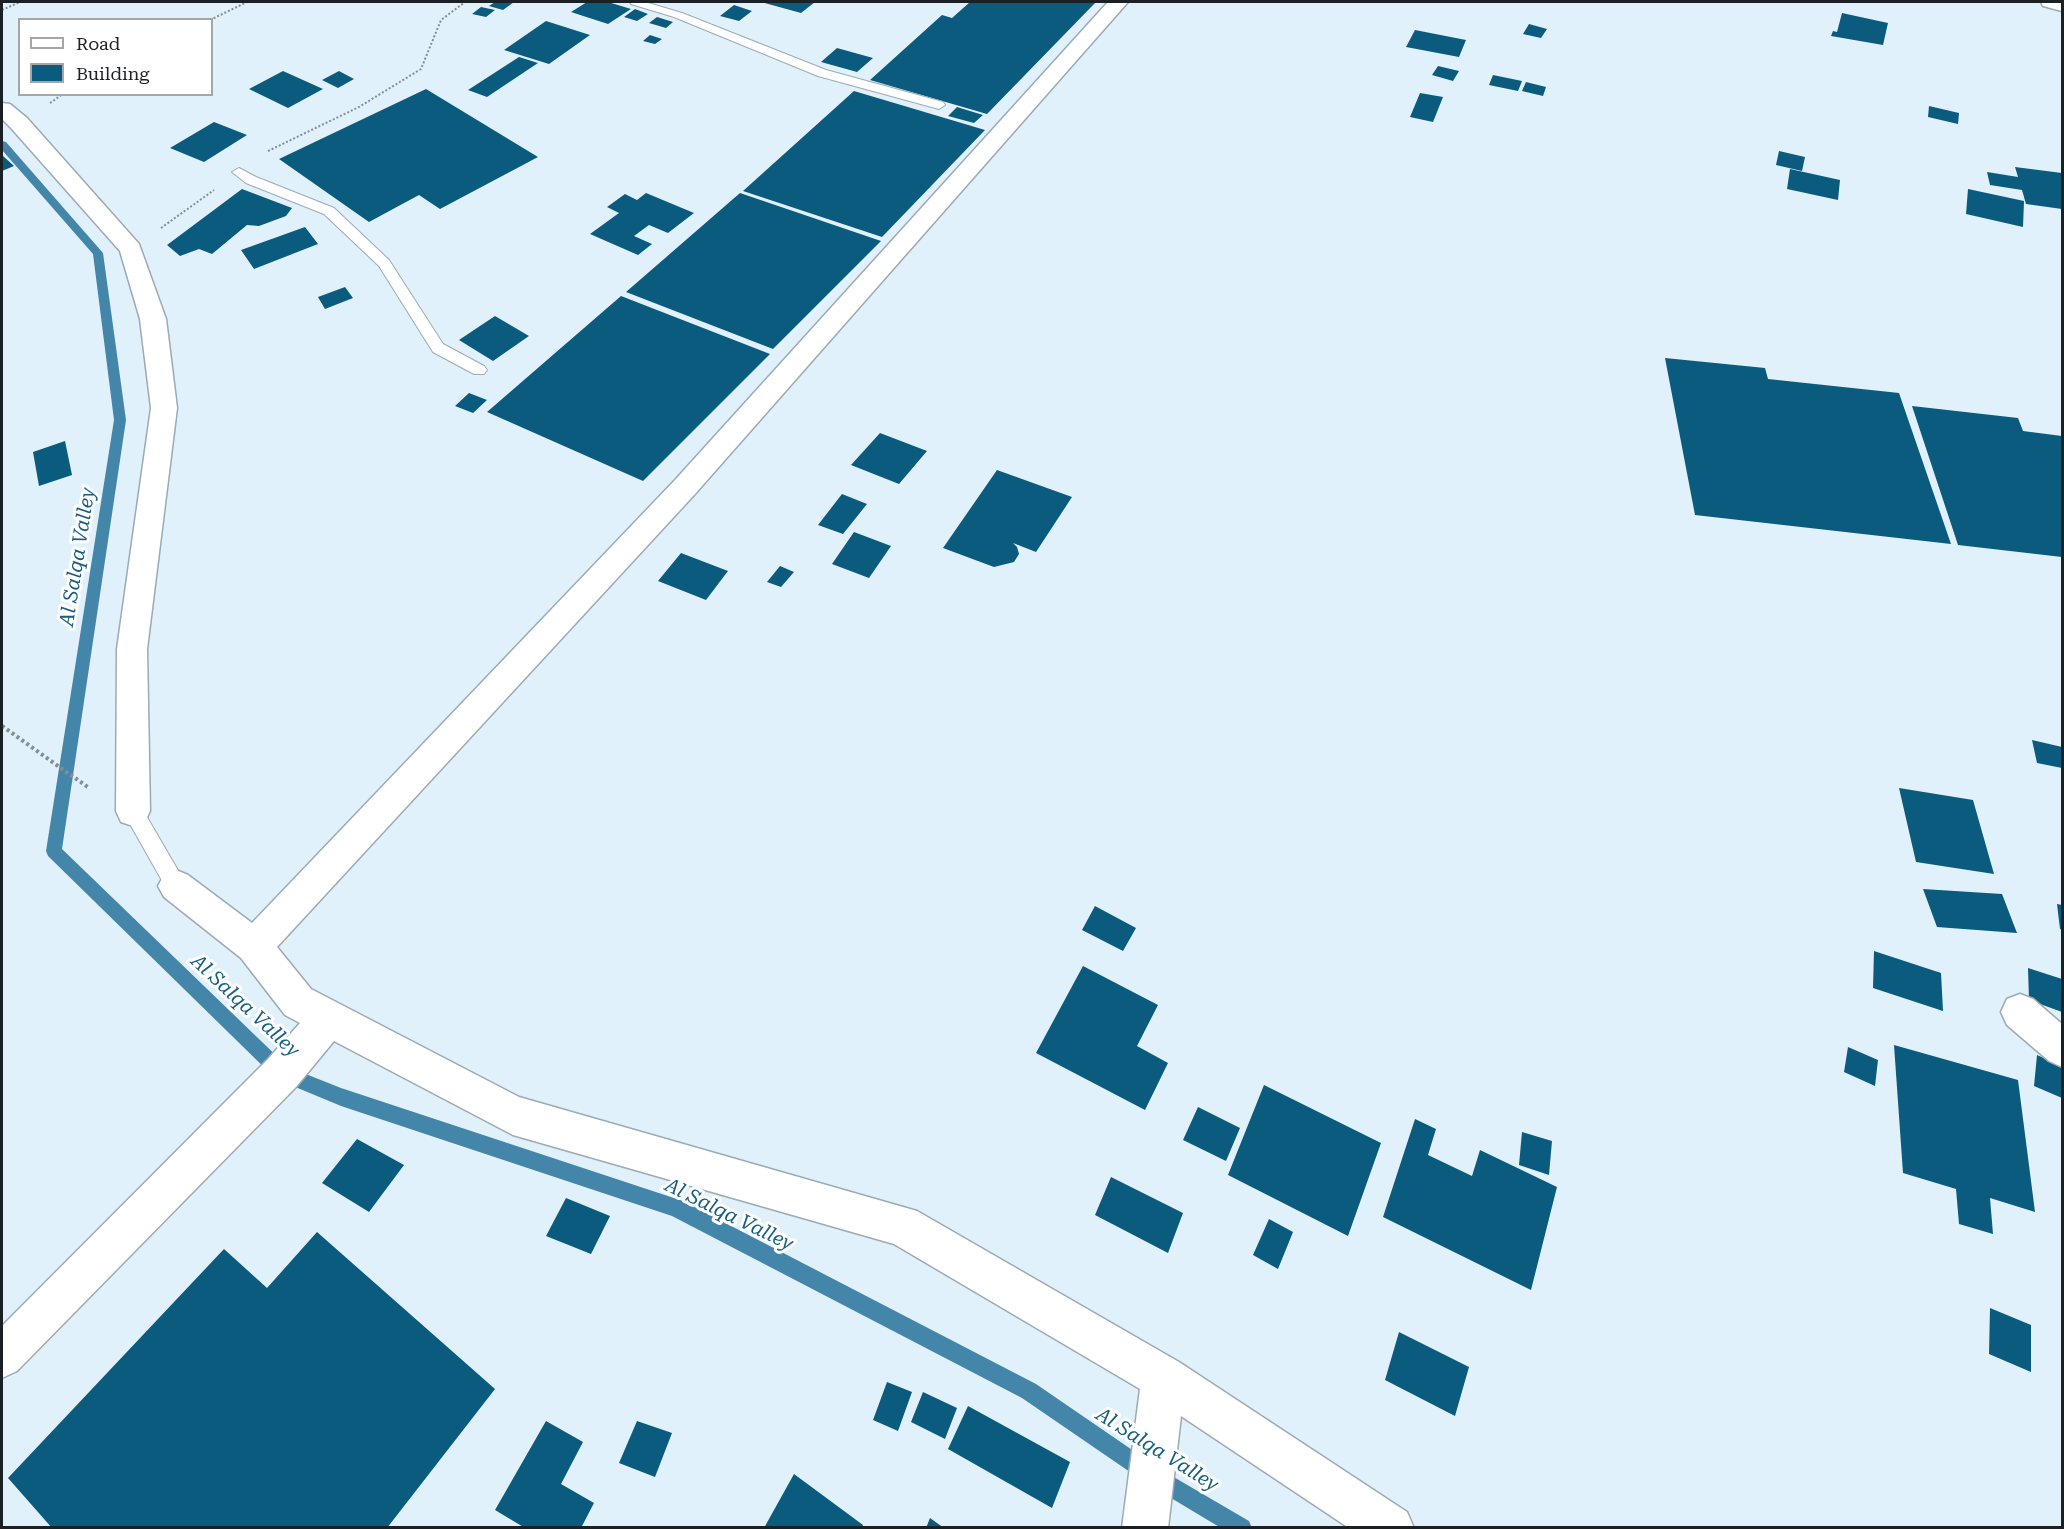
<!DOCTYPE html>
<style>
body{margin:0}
#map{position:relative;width:2064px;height:1529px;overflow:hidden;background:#e1f1fb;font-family:"Roboto Serif",serif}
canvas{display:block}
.frame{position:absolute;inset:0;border:3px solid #1b2024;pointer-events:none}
.legend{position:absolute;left:18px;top:18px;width:195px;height:78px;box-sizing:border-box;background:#fff;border:2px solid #a4a6a7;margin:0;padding:8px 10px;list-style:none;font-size:18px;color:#1b2024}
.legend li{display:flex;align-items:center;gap:12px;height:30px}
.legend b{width:30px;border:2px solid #a4a6a7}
</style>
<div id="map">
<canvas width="2064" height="1529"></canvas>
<div class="frame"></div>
<ul class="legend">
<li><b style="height:8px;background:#fff"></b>Road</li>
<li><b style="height:16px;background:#0a5b7e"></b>Building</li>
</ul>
</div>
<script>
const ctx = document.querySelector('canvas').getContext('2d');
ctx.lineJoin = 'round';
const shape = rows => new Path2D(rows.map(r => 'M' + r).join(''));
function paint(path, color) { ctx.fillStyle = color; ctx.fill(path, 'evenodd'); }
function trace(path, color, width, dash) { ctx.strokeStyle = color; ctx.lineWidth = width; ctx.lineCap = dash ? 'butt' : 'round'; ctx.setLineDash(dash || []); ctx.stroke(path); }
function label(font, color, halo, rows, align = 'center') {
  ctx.font = font + ' "Roboto Serif",serif'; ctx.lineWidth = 6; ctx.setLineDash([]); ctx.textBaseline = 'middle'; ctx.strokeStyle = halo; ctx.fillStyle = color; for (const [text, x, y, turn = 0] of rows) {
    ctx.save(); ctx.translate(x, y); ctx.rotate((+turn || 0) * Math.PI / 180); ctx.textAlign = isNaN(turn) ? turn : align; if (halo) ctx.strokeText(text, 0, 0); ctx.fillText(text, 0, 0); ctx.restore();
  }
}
paint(shape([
 [2,141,6,142,103,253,126,420,62,849,288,1067,341,1088,683,1201,1036,1384,1160,1469,1249,1521,1252,1528,1221,1528,1146,1483,1022,1398,672,1216,341,1106,276,1079,48,856,46,851,114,420,93,254,2,150,2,141]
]), '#4486a9');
paint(shape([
 [495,2,514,2,503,10,489,6],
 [587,2,608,2,631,9,608,24,571,12],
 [761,2,815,2,801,13],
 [970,2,1096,2,987,114,870,80,942,15,952,18],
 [734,5,752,11,739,21,720,16],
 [481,7,495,10,486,17,472,14],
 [635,9,648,14,637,21,624,17],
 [1842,13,1888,23,1883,45,1831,36,1833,31,1837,32],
 [657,17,673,22,666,28,649,23],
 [546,21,590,35,549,64,504,50],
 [1529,24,1547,29,1541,38,1523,34],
 [1415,30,1466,40,1459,57,1406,47],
 [650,35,662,39,655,44,643,41],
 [837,48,873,58,857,72,821,62],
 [519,57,538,63,487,97,468,90],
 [1438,66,1459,71,1453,81,1432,75],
 [283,71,323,89,288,108,249,89],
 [339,71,354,79,338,88,322,80],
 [1493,75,1522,81,1518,91,1489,85],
 [1526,82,1546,87,1543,96,1522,91],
 [426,89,538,157,440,209,419,195,369,222,279,159],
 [854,91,985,130,882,237,743,191],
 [1420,93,1443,97,1433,122,1410,117],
 [1929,106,1959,113,1958,124,1928,117],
 [957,107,983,115,974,123,948,116],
 [214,122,247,135,204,162,170,148],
 [1779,151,1805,157,1802,171,1776,165],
 [2,155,14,166,2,171],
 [2015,167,2062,173,2062,209,2026,204,2022,190,1990,185,1987,172,2018,177],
 [1790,169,1840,180,1838,200,1787,189],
 [242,189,292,208,286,216,259,226,247,225,212,254,199,249,180,256,167,245],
 [1968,189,2024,201,2023,227,1966,214],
 [646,193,694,213,668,233,649,225,634,236,652,244,638,255,590,234,619,213,607,207,625,194,637,200],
 [740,193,881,241,773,349,626,292],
 [305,227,318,244,254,269,241,250],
 [345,287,353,298,325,309,318,297],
 [621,296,770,354,643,481,487,412],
 [495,316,529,336,493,361,459,340],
 [1665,358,1765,368,1768,379,1899,393,1951,544,1695,515],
 [469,393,487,400,473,413,455,406],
 [1912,406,2018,418,2023,431,2062,436,2062,557,1958,545],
 [880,433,927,451,899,484,851,465],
 [65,441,72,475,39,486,33,452],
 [997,470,1072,497,1036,552,1013,543,1017,547,1019,554,1014,562,994,567,943,548],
 [842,494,867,504,843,534,818,525],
 [854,532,891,546,869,578,832,564],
 [681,553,728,571,706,600,658,581],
 [780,566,794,572,781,587,767,582],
 [2032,740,2062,747,2062,768,2037,763],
 [1899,788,1973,800,1994,874,1916,862],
 [1923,889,2002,894,2017,933,1937,927],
 [2057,904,2062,905,2062,930,2060,929],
 [1095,906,1136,928,1123,951,1082,930],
 [1874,951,1941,973,1943,1011,1873,988],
 [1083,966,1158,1005,1137,1046,1168,1063,1145,1110,1036,1053],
 [2028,968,2062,979,2062,1012,2029,1000],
 [1894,1045,2018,1080,2035,1212,1990,1198,1993,1234,1959,1224,1956,1189,1903,1173],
 [1848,1047,1878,1060,1875,1086,1844,1072],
 [2037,1055,2062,1066,2062,1098,2034,1086],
 [1264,1085,1381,1143,1348,1236,1228,1175],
 [1198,1107,1240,1128,1226,1161,1183,1140],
 [1415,1119,1436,1129,1428,1155,1472,1176,1480,1150,1557,1187,1531,1290,1383,1217],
 [1522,1132,1552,1141,1549,1175,1519,1165],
 [357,1139,404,1165,369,1212,322,1183],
 [1111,1177,1183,1213,1168,1253,1095,1215],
 [566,1198,610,1216,591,1254,546,1236],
 [1269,1219,1293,1232,1278,1269,1253,1255],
 [317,1232,495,1389,387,1528,52,1528,8,1478,224,1249,267,1288],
 [1990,1308,2031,1325,2031,1372,1989,1354],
 [1399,1332,1469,1367,1455,1416,1385,1380],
 [887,1382,912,1392,898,1431,873,1420],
 [923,1392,957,1408,945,1439,911,1422],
 [968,1406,1070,1462,1052,1508,948,1449],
 [546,1421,583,1442,561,1484,594,1503,581,1528,525,1528,495,1510],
 [637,1421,672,1433,655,1477,619,1463],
 [794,1474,863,1525,862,1528,764,1528],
 [930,1518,944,1528,926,1528]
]), '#0a5b7e');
const lane = shape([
 [630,2,645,2,682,13,826,70,943,102,945,105,939,109,818,76,674,17,631,4,630,2],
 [239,168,256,177,334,208,389,260,443,344,484,366,487,370,484,374,474,374,433,352,379,266,324,214,246,183,232,172,239,168],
 [133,802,140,805,183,879,186,886,183,893,176,895,169,893,126,817,123,811,126,805,133,802]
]);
const street = shape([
 [1108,2,1128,2,695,494,277,947,311,989,519,1097,917,1211,1179,1362,1407,1512,1414,1528,1349,1528,1181,1416,1168,1528,1122,1528,1140,1389,894,1244,513,1135,334,1041,296,1087,17,1371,2,1378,2,1326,268,1059,300,1023,285,1015,241,958,164,897,158,886,164,875,176,870,188,875,252,923,675,480,1108,2],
 [2041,2,2062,2,2062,11,2043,6,2041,2],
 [2,103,10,104,27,118,139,244,166,319,177,408,147,649,150,811,145,822,133,826,121,822,116,811,117,649,151,408,140,319,120,251,11,128,2,119,2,103],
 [2020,994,2033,999,2062,1024,2062,1067,2049,1061,2007,1025,2001,1012,2007,999,2020,994]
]);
trace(lane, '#9baab3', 2);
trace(street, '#9baab3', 3);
trace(shape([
 [2,10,20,2],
 [210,20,247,2],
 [50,103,63,94],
 [268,151,359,107,421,69,441,20,465,2],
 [161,228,214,190]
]), '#838e95', 2, [2, 2]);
trace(shape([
 [2,726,89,788]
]), '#838e95', 4, [3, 3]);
paint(lane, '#fff');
paint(street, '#fff');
label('italic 20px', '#175d7e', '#fff', [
 ["Al Salqa Valley",78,557,-81],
 ["Al Salqa Valley",245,1006,43],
 ["Al Salqa Valley",729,1215,26],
 ["Al Salqa Valley",1157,1450,32]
]);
</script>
